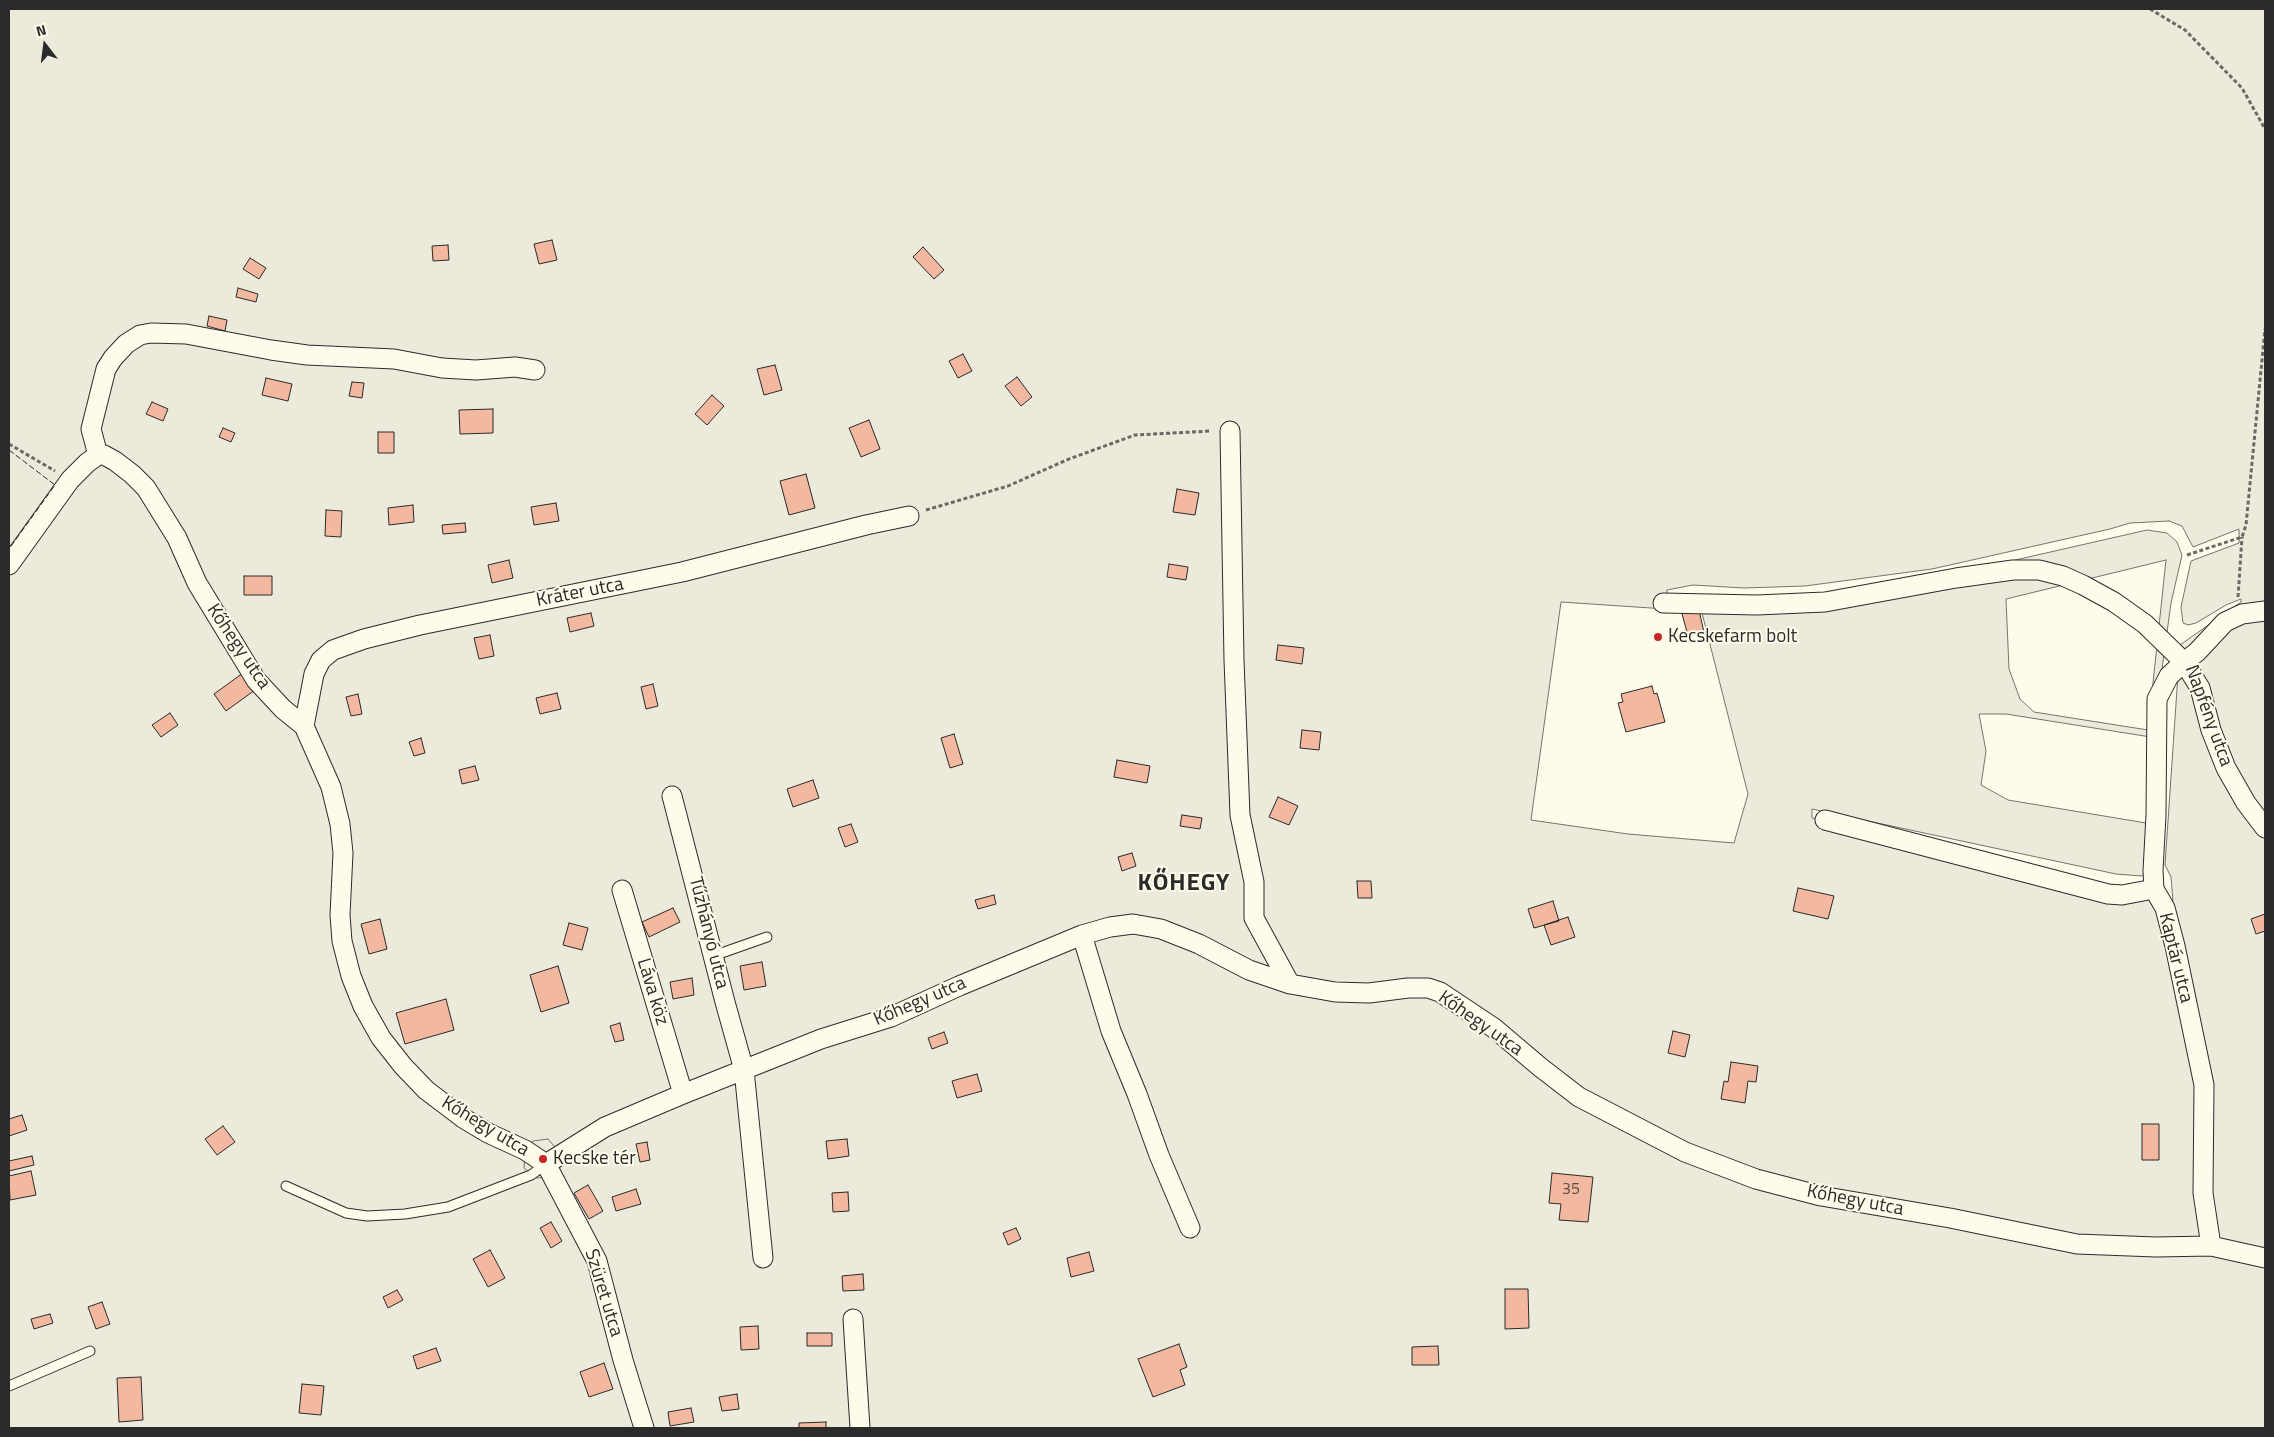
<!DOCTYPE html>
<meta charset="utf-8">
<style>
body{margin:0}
#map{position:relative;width:2274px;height:1437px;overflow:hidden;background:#fdfbea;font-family:"Titillium Web",sans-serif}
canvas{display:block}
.frame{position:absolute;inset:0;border:10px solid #2b2b2b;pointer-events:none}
.north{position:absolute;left:20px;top:20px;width:50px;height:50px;-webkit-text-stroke:4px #fdfbea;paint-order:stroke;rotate:345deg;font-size:14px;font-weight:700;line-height:20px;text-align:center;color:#2b2b2b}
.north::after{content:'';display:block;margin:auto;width:18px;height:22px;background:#2b2b2b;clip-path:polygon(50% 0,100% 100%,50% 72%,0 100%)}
</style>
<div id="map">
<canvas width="2274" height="1437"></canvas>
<div class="frame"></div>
<div class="north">N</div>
</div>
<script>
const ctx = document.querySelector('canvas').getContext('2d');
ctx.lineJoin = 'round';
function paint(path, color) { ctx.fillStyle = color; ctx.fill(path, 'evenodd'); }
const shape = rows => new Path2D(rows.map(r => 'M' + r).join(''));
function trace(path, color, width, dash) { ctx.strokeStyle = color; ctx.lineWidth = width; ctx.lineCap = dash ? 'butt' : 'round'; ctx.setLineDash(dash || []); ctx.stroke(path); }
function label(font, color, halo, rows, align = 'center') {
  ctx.font = font + ' "Titillium Web",sans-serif'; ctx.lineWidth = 4; ctx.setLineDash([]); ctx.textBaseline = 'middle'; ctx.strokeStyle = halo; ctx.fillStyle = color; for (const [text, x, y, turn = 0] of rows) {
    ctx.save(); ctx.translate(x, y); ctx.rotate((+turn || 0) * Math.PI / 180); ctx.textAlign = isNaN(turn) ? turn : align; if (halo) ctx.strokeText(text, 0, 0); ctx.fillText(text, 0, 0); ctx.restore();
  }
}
const green = shape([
 [9,9,2265,9,2265,1428,9,1428,9,9],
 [2169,521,2182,526,2193,547,2239,529,2239,543,2191,561,2181,607,2183,623,2188,625,2196,623,2226,605,2241,599,2241,602,2180,645,2165,865,2171,877,2173,901,1812,818,1812,809,2116,874,2142,876,2152,869,2152,824,2008,800,1981,785,1986,751,1979,714,2006,714,2157,738,2161,676,2171,603,2182,555,2177,542,2167,533,2147,530,1945,576,1816,595,1700,605,1748,794,1734,843,1628,834,1531,820,1561,602,1666,609,1667,590,1693,585,1744,588,1805,586,1932,569,2110,529,2130,523,2169,521],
 [2166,560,2148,730,2034,712,2020,699,2009,669,2006,599,2166,560]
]);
paint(green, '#ecebdb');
trace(green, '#74746e', 1);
const parking = shape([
 [548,1139,561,1154,561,1164,552,1177,536,1178,524,1168,525,1150,533,1141,548,1139]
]);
paint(parking, '#eceadb');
trace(parking, '#74746e', 1);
const building = shape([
 [552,240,557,260,539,264,534,244,552,240],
 [448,245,449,260,433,261,432,246,448,245],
 [923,247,944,270,934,279,913,257,923,247],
 [250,258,266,268,259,279,243,269,250,258],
 [238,288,258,294,256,302,236,297,238,288],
 [209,316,227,320,225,331,207,326,209,316],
 [963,354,972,371,958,378,949,361,963,354],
 [775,365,782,390,764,395,757,369,775,365],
 [1017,377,1032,397,1021,406,1005,386,1017,377],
 [266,378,292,384,288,401,262,395,266,378],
 [352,382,364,383,362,398,349,396,352,382],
 [712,395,724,406,707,425,695,414,712,395],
 [152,402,168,409,163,421,146,414,152,402],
 [493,409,493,433,460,434,459,410,493,409],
 [869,420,880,449,861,457,849,428,869,420],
 [223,428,235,433,231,442,219,437,223,428],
 [378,432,394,432,394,453,378,453,378,432],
 [806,474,815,508,789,515,780,481,806,474],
 [1177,489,1199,493,1195,515,1173,512,1177,489],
 [556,503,559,521,534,525,531,507,556,503],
 [413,505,414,522,389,525,388,508,413,505],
 [326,510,342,511,341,537,325,536,326,510],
 [465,523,466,532,443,534,442,525,465,523],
 [509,560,513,578,492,583,488,565,509,560],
 [1169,564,1188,567,1186,580,1167,577,1169,564],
 [244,576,272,576,272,595,244,595,244,576],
 [1698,606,1704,632,1688,636,1681,610,1698,606],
 [591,613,594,626,570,632,567,618,591,613],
 [490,635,494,656,479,659,474,638,490,635],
 [1278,645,1304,648,1302,664,1276,660,1278,645],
 [243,673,255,690,226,711,214,694,243,673],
 [653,684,658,706,646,709,641,687,653,684],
 [1652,686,1654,694,1657,693,1665,722,1626,732,1618,703,1623,702,1621,694,1652,686],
 [557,693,561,709,540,714,536,698,557,693],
 [358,694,362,714,351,716,346,697,358,694],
 [170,713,178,725,161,737,152,725,170,713],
 [1302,730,1321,732,1319,750,1300,748,1302,730],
 [954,734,963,764,950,768,941,738,954,734],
 [421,738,425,753,414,756,409,742,421,738],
 [1117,760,1150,766,1147,783,1114,777,1117,760],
 [475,766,479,780,462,784,459,770,475,766],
 [813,780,819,798,793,807,787,789,813,780],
 [1278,797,1298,806,1289,825,1269,817,1278,797],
 [1182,815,1202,818,1200,829,1180,826,1182,815],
 [851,824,858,842,845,847,838,828,851,824],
 [1132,853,1136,866,1122,871,1118,857,1132,853],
 [1357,881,1371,881,1372,898,1358,898,1357,881],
 [1798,888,1834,896,1828,919,1793,911,1798,888],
 [994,895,996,904,978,909,975,900,994,895],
 [1553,901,1559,921,1534,928,1528,909,1553,901],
 [673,908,680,922,649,937,642,922,673,908],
 [2265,914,2265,931,2256,934,2251,919,2265,914],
 [1568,917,1575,937,1551,945,1544,925,1568,917],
 [380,919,387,949,369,954,361,924,380,919],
 [569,923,588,928,582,950,563,945,569,923],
 [762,962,766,986,744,990,740,966,762,962],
 [558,966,569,1003,541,1012,530,975,558,966],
 [692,978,694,995,673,999,670,982,692,978],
 [446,999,454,1030,405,1044,396,1013,446,999],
 [620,1023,624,1040,615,1042,610,1026,620,1023],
 [1673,1031,1690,1035,1685,1057,1668,1053,1673,1031],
 [944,1032,948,1043,932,1049,928,1038,944,1032],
 [1731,1062,1758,1066,1756,1082,1748,1081,1745,1103,1721,1099,1724,1081,1728,1082,1731,1062],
 [977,1074,982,1091,957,1098,952,1081,977,1074],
 [22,1115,27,1130,9,1136,9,1119,22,1115],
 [2142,1124,2159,1124,2159,1160,2142,1160,2142,1124],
 [223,1126,235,1142,217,1155,205,1139,223,1126],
 [847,1139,849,1156,828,1159,826,1141,847,1139],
 [647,1142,650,1160,640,1162,636,1144,647,1142],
 [32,1156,34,1165,9,1171,9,1161,32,1156],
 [31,1171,36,1195,10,1200,9,1176,31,1171],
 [1552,1173,1593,1177,1588,1222,1559,1220,1561,1204,1549,1203,1552,1173],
 [588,1185,603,1211,589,1219,574,1193,588,1185],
 [636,1189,641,1204,616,1211,612,1197,636,1189],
 [848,1192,849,1211,833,1212,832,1193,848,1192],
 [551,1222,562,1241,551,1248,540,1228,551,1222],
 [1016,1228,1021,1239,1008,1245,1003,1233,1016,1228],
 [490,1250,505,1278,488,1287,473,1259,490,1250],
 [1089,1252,1094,1271,1071,1277,1067,1258,1089,1252],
 [863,1274,864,1290,843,1291,842,1276,863,1274],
 [1505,1289,1528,1289,1529,1328,1505,1329,1505,1289],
 [397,1290,403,1300,388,1308,383,1297,397,1290],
 [102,1302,110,1324,96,1329,88,1307,102,1302],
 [50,1314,53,1323,34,1329,31,1319,50,1314],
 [758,1326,759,1349,741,1350,740,1327,758,1326],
 [807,1333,832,1333,832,1346,807,1346,807,1333],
 [1179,1344,1187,1367,1180,1370,1185,1385,1153,1397,1138,1359,1179,1344],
 [1438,1346,1439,1365,1412,1365,1412,1347,1438,1346],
 [436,1348,441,1361,417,1369,413,1356,436,1348],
 [604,1363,613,1389,589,1397,580,1372,604,1363],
 [141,1377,143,1420,119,1422,117,1378,141,1377],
 [302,1384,324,1386,321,1415,299,1413,302,1384],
 [737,1394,739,1409,722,1411,719,1397,737,1394],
 [691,1408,694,1422,670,1426,668,1412,691,1408],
 [826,1422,826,1428,799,1428,799,1423,826,1422]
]);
paint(building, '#f2b8a0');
trace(building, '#2b2b2b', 1);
const service = shape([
 [713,956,767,937],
 [286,1186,346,1213,367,1216,405,1214,448,1207,531,1175,546,1164],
 [9,1386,90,1351]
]);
const minor = shape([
 [1230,431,1234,660,1240,815,1254,882,1254,918,1290,984],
 [98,455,91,429,106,369,113,358,126,344,140,335,151,333,186,334,271,350,307,355,394,359,442,368,476,370,515,367,535,370],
 [9,565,70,480,87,463,98,455,104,455,115,461,132,474,146,488,177,538,197,583,256,680,283,709,304,726,331,787,340,824,343,853,340,915,342,941,351,976,363,1006,381,1038,403,1066,426,1090,463,1118,488,1133,525,1150,546,1164],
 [1663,603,1757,605,1825,602,1956,578,2013,570,2039,570,2063,576,2083,585,2114,602,2145,624,2184,662,2169,676,2157,699,2156,815,2153,871,2154,889,2165,908,2175,946,2204,1085,2203,1193,2211,1246],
 [2265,611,2242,614,2225,622,2197,652,2184,662,2200,688,2211,730,2226,768,2246,803,2265,828],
 [304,726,314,674,321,660,333,650,364,639,420,625,682,572,866,525,909,516],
 [672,796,725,1002,744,1070,763,1258],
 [1825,820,2108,894,2122,895,2154,889],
 [622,890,683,1094],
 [1082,935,1111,1031,1137,1094,1159,1155,1190,1228],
 [546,1164,605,1127,683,1094,821,1039,891,1017,959,986,1082,935,1110,927,1133,924,1161,929,1199,944,1249,970,1290,984,1335,992,1369,993,1408,988,1428,988,1440,992,1494,1028,1540,1067,1579,1097,1685,1152,1756,1179,1821,1196,1950,1218,2077,1244,2156,1247,2211,1246,2265,1258],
 [546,1164,597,1261,623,1360,644,1428],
 [853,1319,860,1428]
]);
trace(service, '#2b2b2b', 11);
trace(minor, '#2b2b2b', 21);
trace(shape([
 [2150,9,2185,30,2242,88,2265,129],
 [9,444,55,471],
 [926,510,1008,486,1069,459,1135,435,1211,431],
 [2187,555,2242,537,2246,525,2265,329],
 [2238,597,2242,537]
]), '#6a6964', 3, [4, 2.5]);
trace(service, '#fdfbea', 9);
trace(minor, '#fdfbea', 19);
trace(shape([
 [9,450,55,485,9,549]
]), '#2b2b2b', 1, [6, 2.5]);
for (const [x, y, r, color] of [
 [1658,637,5,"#c62828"],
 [543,1159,5,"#c62828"]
]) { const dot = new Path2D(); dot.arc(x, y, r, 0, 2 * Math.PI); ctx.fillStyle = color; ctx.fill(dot); trace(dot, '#fdfbea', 2); }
label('16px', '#5d4e48', null, [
 ["35",1571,1190]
]);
label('19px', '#2b2b2b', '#fdfbea', [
 ["Kráter utca",580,593,-11],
 ["Kőhegy utca",238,647,56],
 ["Napfény utca",2208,716,70],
 ["Tűzhányó utca",708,933,76],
 ["Kaptár utca",2175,958,76],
 ["Láva köz",652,992,73],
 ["Kőhegy utca",920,1002,-23],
 ["Kőhegy utca",1480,1024,35],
 ["Kőhegy utca",485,1127,31],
 ["Kőhegy utca",1855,1201,11],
 ["Szüret utca",603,1293,73]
]);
label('19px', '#2b2b2b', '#fdfbea', [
 ["Kecskefarm bolt",1668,637],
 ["Kecske tér",553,1159]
], 'left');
ctx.letterSpacing = '1px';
label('bold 24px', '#2b2b2b', '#fdfbea', [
 ["KŐHEGY",1184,884]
]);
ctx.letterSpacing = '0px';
</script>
